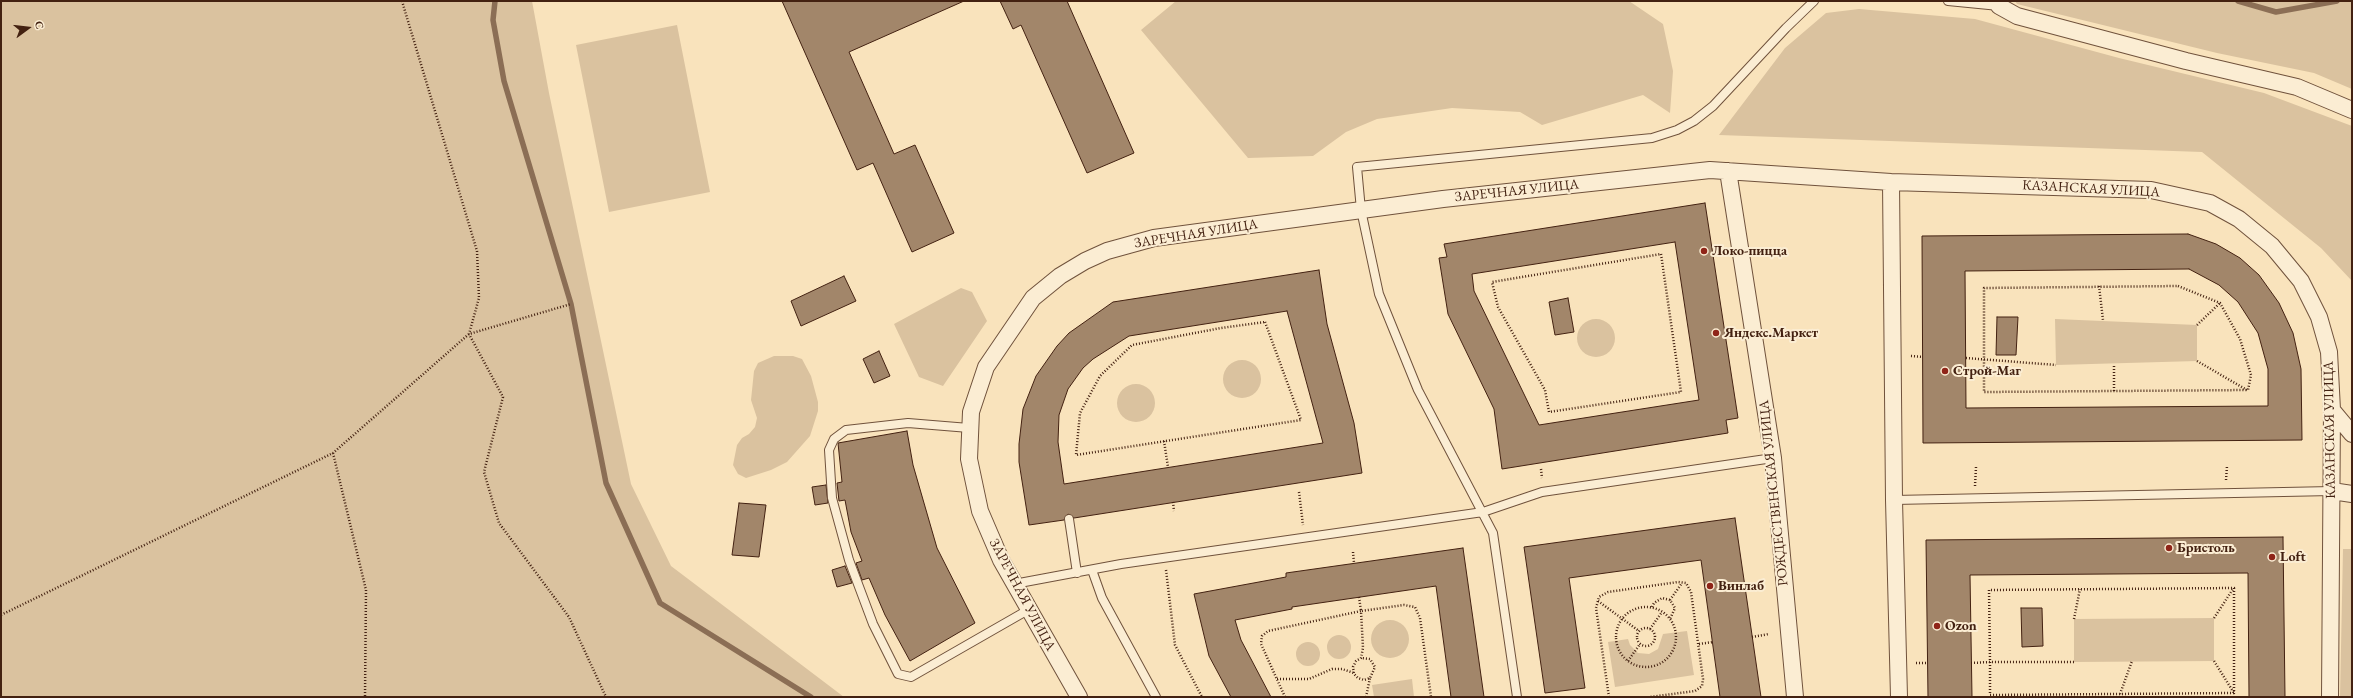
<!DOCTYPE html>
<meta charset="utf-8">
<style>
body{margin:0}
#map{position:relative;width:2353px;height:698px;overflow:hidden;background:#f9e3bc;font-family:"EB Garamond",serif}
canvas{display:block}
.frame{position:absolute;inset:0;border:2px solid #432111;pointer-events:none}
.north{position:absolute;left:8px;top:8px;width:40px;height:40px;-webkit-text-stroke:3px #fbedd3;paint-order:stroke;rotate:75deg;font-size:11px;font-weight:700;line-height:16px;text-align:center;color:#432111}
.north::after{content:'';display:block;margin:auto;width:14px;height:18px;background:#432111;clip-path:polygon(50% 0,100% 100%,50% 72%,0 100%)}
</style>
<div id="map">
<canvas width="2353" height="698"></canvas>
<div class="frame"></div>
<div class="north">С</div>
</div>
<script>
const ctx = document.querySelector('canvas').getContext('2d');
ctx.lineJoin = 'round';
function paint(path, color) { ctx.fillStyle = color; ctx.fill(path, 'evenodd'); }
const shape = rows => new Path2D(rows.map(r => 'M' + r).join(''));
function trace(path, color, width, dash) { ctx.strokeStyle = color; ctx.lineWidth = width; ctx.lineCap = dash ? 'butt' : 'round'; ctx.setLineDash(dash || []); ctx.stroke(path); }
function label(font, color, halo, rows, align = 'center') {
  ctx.font = font + ' "EB Garamond",serif'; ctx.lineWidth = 4; ctx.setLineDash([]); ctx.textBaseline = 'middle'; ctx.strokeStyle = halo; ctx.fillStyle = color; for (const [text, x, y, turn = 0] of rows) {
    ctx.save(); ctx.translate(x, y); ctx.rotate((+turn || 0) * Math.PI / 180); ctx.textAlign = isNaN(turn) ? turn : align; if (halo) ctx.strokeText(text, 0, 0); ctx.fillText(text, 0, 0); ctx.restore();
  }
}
paint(shape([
 [1,1,532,1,549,93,631,484,671,566,844,697,1,697],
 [1176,1,1629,1,1663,24,1673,71,1670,113,1643,95,1542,125,1520,112,1452,108,1377,119,1346,132,1313,156,1248,158,1141,30],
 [2015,1,2352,1,2352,89,2314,73,2217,53,2017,4],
 [1859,9,1975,19,2119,58,2264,93,2352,126,2352,281,2321,248,2202,152,1719,135,1785,48,1826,13],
 [677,25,710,192,609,212,576,45],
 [961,288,972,292,987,321,943,386,919,377,894,324],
 [2055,319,2197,325,2197,361,2056,365],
 '1577 338a19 19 0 1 1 38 0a19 19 0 1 1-38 0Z',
 [774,356,793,356,802,359,811,376,818,402,818,411,810,436,787,462,771,470,746,478,738,474,733,465,737,445,742,438,749,434,755,427,757,418,751,400,754,371,758,363],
 '1223 379a19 19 0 1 1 38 0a19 19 0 1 1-38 0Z',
 '1117 403a19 19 0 1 1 38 0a19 19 0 1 1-38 0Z',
 [2343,549,2352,549,2352,697,2340,697],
 [2214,618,2214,661,2074,662,2074,619],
 '1371 639a19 19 0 1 1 38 0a19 19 0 1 1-38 0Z',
 [1687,631,1694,675,1615,687,1608,642,1628,639,1630,645,1638,653,1649,654,1658,649,1663,634],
 '1327 647a12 12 0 1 1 24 0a12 12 0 1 1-24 0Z',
 '1296 654a12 12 0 1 1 24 0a12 12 0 1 1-24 0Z',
 [1412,679,1414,697,1374,697,1372,685]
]), '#dac29f');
trace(shape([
 [495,1,493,20,504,81,571,304,606,483,660,603,811,697],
 [2238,1,2276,12,2337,1]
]), '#8b6e55', 5.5);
const building = shape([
 [782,1,964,1,849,52,894,154,915,145,954,233,912,252,873,163,857,170,782,1],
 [1000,1,1067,1,1134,153,1087,173,1021,25,1013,29,1000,1],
 [1705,203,1738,418,1726,420,1728,433,1502,469,1494,409,1448,314,1439,258,1447,257,1444,244,1705,203],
 [1675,242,1699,400,1539,425,1474,291,1472,274,1675,242],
 [2188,234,2216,244,2240,258,2259,275,2279,303,2293,333,2301,369,2302,440,1923,443,1922,236,2188,234],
 [2189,269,2219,285,2238,302,2258,333,2268,369,2268,406,1966,408,1965,271,2189,269],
 [1319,270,1327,324,1354,423,1362,473,1074,518,1068,514,1064,520,1029,525,1019,462,1019,444,1023,409,1036,376,1057,346,1069,333,1113,302,1319,270],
 [1287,311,1323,443,1064,484,1058,442,1059,415,1068,389,1083,368,1093,359,1129,336,1287,311],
 [844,276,856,301,801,326,791,301,844,276],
 [1568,298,1574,332,1555,335,1549,302,1568,298],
 [1997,317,2018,317,2016,355,1996,355,1997,317],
 [879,351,890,376,874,383,863,359,879,351],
 [907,431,913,465,937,548,975,623,910,661,885,615,869,578,862,580,856,563,862,561,851,532,845,500,839,501,837,483,842,482,838,443,907,431],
 [826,485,828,503,815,505,812,487,826,485],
 [739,503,766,505,759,557,732,555,739,503],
 [1735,518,1761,697,1720,697,1701,560,1569,578,1585,688,1545,693,1524,547,1735,518],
 [2283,537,2285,697,2249,697,2248,573,1970,575,1972,697,1928,697,1926,540,2283,537],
 [1463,548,1484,697,1451,697,1436,586,1292,607,1292,609,1235,620,1241,640,1271,697,1231,697,1209,656,1194,594,1286,577,1286,573,1463,548],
 [845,566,852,583,837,587,832,570,845,566],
 [2021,608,2042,608,2043,646,2022,647,2021,608]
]);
paint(building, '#a2866a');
trace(building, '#432111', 1);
const lane = shape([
 [1948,1,1999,6],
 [969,428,908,423,846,430,834,439,829,450,832,498,849,560,873,624,898,674,911,677,1028,610],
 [1894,500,2332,491],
 [1069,519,1077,573],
 [1092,570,1102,598,1156,697],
 [1014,584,1121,564,1483,512,1542,492,1773,458],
 [1517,697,1493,533,1418,390,1379,294,1361,210,1357,167,1652,138,1677,130,1694,121,1713,106,1786,28,1814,1]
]);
const street = shape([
 [1997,1,1999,6,2017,16,2186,61,2297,87,2352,110],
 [1728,171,1773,458,1795,697],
 [1891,182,1894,500,1899,697],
 [2332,410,2352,434],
 [2332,491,2352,494],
 [1079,697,1001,560,980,511,969,459,971,412,986,367,1033,298,1060,276,1085,261,1107,251,1154,238,1443,199,1710,170,1891,182,2151,190,2210,203,2239,219,2272,246,2301,281,2319,317,2329,352,2332,410,2330,697]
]);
trace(lane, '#70523c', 10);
trace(street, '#70523c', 18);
trace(shape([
 [402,1,477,251,479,298,469,334,503,397,484,472,499,523,569,617,606,697],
 [1661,254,1681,392,1549,412,1545,390,1498,307,1492,282,1661,254],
 [2099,286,2103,320],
 [2178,286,2220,303,2240,339,2251,375,2248,390,1984,392,1984,288,2178,286],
 [1265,322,1301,420,1076,455,1080,413,1100,376,1132,345,1221,328,1265,322],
 [2197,325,2220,303],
 [1911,356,1923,357],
 [1966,358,2056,365],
 [2197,361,2247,390],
 [2114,391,2114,364],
 [1164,441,1168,467],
 [333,453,366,590,365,697],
 [1541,469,1542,478],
 [2226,480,2227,466],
 [1975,486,1976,467],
 [1299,492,1303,525],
 [1173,502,1174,511],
 [1353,552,1354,563],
 [1166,570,1175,645,1202,697],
 [1359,597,1361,611,1404,605,1415,607,1420,618,1431,697],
 [1670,600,1682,583],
 [1598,601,1639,631],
 '1616 637a30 30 0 1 1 60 0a30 30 0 1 1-60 0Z',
 [1652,607,1654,603,1662,598,1670,600,1675,608,1670,619],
 [1,615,333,453,469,334,571,304],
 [2214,618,2233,589],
 [2074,619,2080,589],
 '1637 637a9 9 0 1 1 18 0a9 9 0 1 1-18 0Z',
 [1650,629,1662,612],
 [1752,637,1769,634],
 [1699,644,1713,642],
 [1628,661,1640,644],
 [2214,661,2234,693],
 [1916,663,1928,663],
 [1971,663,1990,662,1989,590,2234,588,2234,693,1990,695,1990,662,2074,662],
 [1277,679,1309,679,1332,669,1342,669,1354,673],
 [2120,694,2132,661],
 [1285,697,1261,644,1262,636,1268,631,1361,611,1363,648,1361,658,1356,661,1353,667,1354,674,1358,678,1364,680,1370,678,1375,667,1370,659,1361,658],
 [1366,697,1370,678],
 [1609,697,1596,608,1599,597,1608,592,1678,582,1686,583,1691,592,1703,679,1702,686,1695,691,1650,697]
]), '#432111', 2.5, [1, 2]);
trace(lane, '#fbedd3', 8);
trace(street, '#fbedd3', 16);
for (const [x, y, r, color] of [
 [1704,251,4,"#8f2418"],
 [1716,333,4,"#8f2418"],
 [1945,371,4,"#8f2418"],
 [2169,548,4,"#8f2418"],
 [2272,557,4,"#8f2418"],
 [1710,586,4,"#8f2418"],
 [1937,626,4,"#8f2418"]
]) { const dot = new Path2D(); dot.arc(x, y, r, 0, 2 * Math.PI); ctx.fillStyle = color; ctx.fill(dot); trace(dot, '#fbedd3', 1.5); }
label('14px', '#432111', '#fbedd3', [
 ["КАЗАНСКАЯ УЛИЦА",2091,189,3],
 ["ЗАРЕЧНАЯ УЛИЦА",1517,191,-6],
 ["ЗАРЕЧНАЯ УЛИЦА",1196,234,-9],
 ["КАЗАНСКАЯ УЛИЦА",2330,430,-91],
 ["РОЖДЕСТВЕНСКАЯ УЛИЦА",1774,493,-96],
 ["ЗАРЕЧНАЯ УЛИЦА",1022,595,62]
]);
label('bold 14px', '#432111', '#fbedd3', [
 ["Локо-пицца",1712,251],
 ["Яндекс.Маркет",1724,333],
 ["Строй-Маг",1953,371],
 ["Бристоль",2177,548],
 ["Loft",2280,557],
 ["Винлаб",1718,586],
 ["Ozon",1945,626]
], 'left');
</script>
